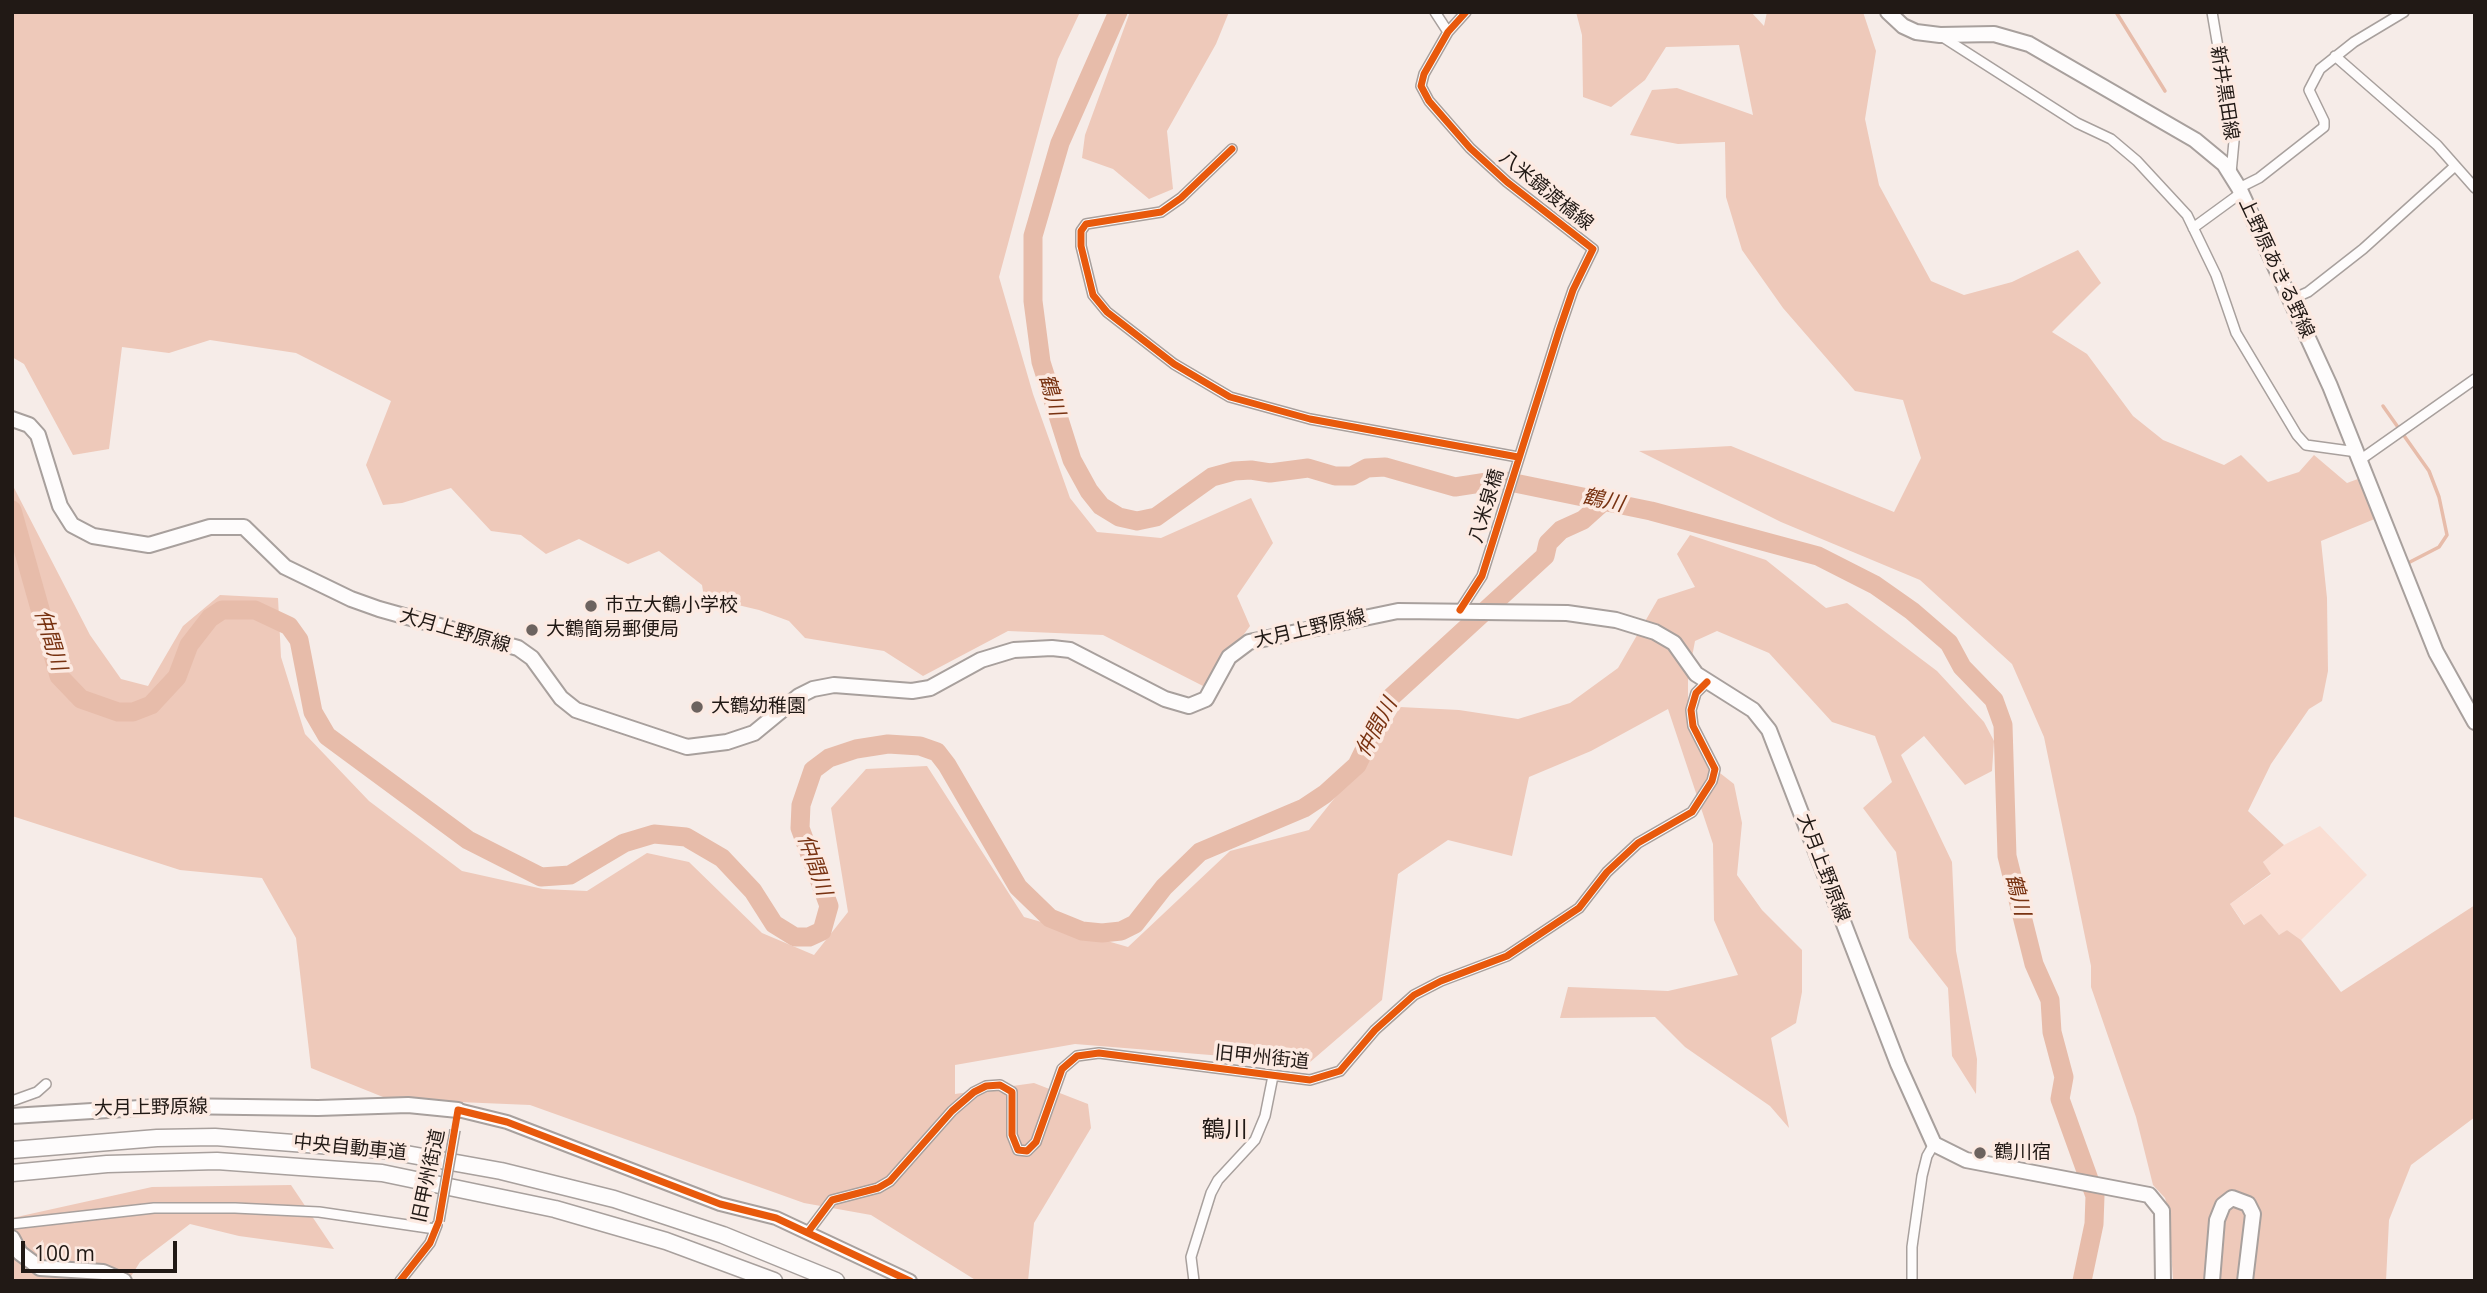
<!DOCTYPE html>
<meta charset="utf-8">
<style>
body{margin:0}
#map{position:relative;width:2487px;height:1293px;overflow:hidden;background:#f6ece8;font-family:"Open Sans",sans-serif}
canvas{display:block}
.frame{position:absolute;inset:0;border:14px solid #211915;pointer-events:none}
.scale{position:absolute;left:21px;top:1241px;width:156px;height:32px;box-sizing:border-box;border:4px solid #211915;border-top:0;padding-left:9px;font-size:21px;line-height:24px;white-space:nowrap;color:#211915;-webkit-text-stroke:5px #fceae2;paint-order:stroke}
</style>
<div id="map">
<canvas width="2487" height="1293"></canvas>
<div class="frame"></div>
<div class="scale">100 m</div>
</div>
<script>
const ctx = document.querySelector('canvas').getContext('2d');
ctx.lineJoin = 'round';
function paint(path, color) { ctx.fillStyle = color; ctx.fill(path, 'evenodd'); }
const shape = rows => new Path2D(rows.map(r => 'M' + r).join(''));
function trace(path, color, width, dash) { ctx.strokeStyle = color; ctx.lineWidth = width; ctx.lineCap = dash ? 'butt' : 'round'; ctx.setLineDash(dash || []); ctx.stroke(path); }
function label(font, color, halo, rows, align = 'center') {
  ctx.font = font + ' "Open Sans","Noto Sans JP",sans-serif'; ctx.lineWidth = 7; ctx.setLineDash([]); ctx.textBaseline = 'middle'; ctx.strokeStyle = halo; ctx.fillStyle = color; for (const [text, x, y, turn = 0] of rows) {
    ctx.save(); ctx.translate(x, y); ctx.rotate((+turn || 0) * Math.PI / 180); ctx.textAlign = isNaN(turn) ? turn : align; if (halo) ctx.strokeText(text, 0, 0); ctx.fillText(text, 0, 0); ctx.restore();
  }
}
paint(shape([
 [2320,826,2367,875,2301,940,2287,930,2280,935,2245,925,2230,904,2271,875,2263,862,2284,845]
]), '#faded3');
paint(shape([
 [12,12,1080,12,1058,59,999,277,1033,394,1070,498,1097,532,1161,538,1251,498,1273,543,1237,596,1250,626,1205,687,1103,635,1008,631,923,676,884,651,805,638,789,621,759,610,704,597,702,585,659,551,628,564,579,539,546,554,521,535,491,531,451,488,402,503,383,505,366,465,391,401,296,353,210,340,169,353,122,347,109,449,73,455,24,364,12,357],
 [1130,12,1229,12,1216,44,1167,131,1173,189,1149,199,1113,169,1082,158,1085,135],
 [1576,12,1751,12,1764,26,1767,12,1863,12,1876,51,1865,119,1879,185,1931,281,1964,295,2012,282,2078,250,2101,283,2052,332,2087,354,2133,416,2163,440,2224,465,2241,455,2268,482,2299,472,2314,455,2347,483,2366,476,2382,516,2321,541,2327,598,2328,671,2322,701,2309,709,2271,764,2248,811,2284,845,2263,862,2271,874,2230,904,2244,925,2261,914,2279,935,2287,930,2301,940,2341,992,2475,905,2475,1117,2411,1165,2389,1220,2386,1281,2173,1279,2168,1209,2165,1198,2153,1185,2136,1117,2091,987,2091,966,2044,737,2012,664,1920,580,1781,522,1639,451,1731,446,1894,512,1921,458,1903,400,1855,391,1783,308,1742,250,1726,197,1725,142,1678,144,1630,135,1652,90,1677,88,1753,115,1739,45,1666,47,1645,80,1611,107,1583,97,1582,35],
 [12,484,90,635,121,679,148,686,183,626,220,595,278,598,281,657,305,734,369,801,462,871,543,889,587,891,647,853,689,862,762,933,814,955,848,912,831,808,866,769,927,766,1024,917,1128,947,1230,851,1309,830,1377,745,1400,707,1459,710,1518,719,1570,703,1618,668,1658,599,1695,587,1677,554,1690,535,1766,560,1826,608,1847,603,1937,671,1984,722,1994,741,1992,771,1965,785,1924,736,1901,755,1952,862,1956,951,1977,1059,1976,1094,1952,1056,1948,988,1909,938,1896,852,1863,808,1892,782,1875,736,1832,722,1769,653,1717,631,1695,641,1688,678,1688,706,1711,766,1734,784,1742,823,1737,875,1762,910,1802,950,1802,992,1796,1023,1771,1038,1789,1128,1770,1106,1685,1047,1655,1017,1560,1018,1568,987,1668,991,1738,975,1714,920,1713,844,1668,709,1591,751,1529,777,1512,856,1448,840,1398,874,1382,1000,1309,1063,1075,1044,955,1065,955,1094,1034,1083,1088,1104,1091,1128,1034,1223,1028,1281,977,1281,871,1215,804,1203,530,1105,388,1099,311,1068,296,938,262,878,180,870,12,816],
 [291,1185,334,1249,239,1236,190,1224,140,1262,128,1281,12,1281,12,1218,152,1187]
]), '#eec9ba');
trace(shape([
 [2116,12,2165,91],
 [2383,406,2429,471,2439,497,2447,535,2439,547,2408,563]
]), '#e7bcaa', 3.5);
trace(shape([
 [1118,12,1060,143,1033,236,1033,301,1041,362,1072,460,1089,491,1101,506,1119,517,1137,521,1156,517,1212,477,1234,471,1251,470,1270,473,1308,468,1335,476,1352,476,1367,468,1385,467,1455,487,1500,480,1651,511,1818,556,1875,585,1912,611,1949,643,1962,667,1994,700,2003,725,2007,856,2034,964,2050,1000,2052,1032,2064,1077,2060,1099,2095,1196,2094,1224,2082,1281],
 [12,510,59,676,81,699,118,712,133,712,151,705,177,677,189,645,210,618,222,610,255,610,289,626,299,640,313,712,327,736,468,840,541,877,570,875,624,843,654,834,686,837,722,858,753,891,774,924,795,937,809,937,822,931,829,906,800,828,801,805,813,770,829,758,856,749,888,744,920,746,937,752,947,765,1018,887,1050,918,1082,931,1102,933,1121,931,1135,924,1164,887,1200,852,1304,808,1325,794,1357,765,1389,699,1545,556,1548,543,1561,530,1583,520,1602,503]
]), '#e7bcaa', 19);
const street = shape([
 [1435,12,1448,32],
 [2212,12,2234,141,2231,173],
 [1941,36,2077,123,2111,139,2137,161,2187,215,2216,275,2236,333,2297,435,2306,445,2357,452],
 [2335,56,2437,145,2475,188],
 [1232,149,1181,198,1161,212,1086,224,1081,231,1081,246,1093,295,1107,312,1174,364,1230,397,1310,419,1518,457],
 [2239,188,2259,178,2324,127,2324,121,2309,90,2320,69,2354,42,2404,12],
 [2193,228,2241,193],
 [2290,300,2308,292,2363,249,2455,166],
 [2360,460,2475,379],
 [1460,610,1482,576,1559,331,1573,290,1593,249,1507,182,1470,148,1429,101,1421,86,1424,74,1448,32,1466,12],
 [12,1101,37,1092,46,1084],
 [12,1224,154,1208,235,1208,319,1212,435,1229],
 [808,1232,832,1200,878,1188,890,1181,952,1111,974,1092,986,1086,1000,1085,1012,1092,1012,1135,1018,1150,1027,1151,1036,1142,1062,1069,1077,1056,1099,1053,1310,1080,1340,1071,1375,1030,1414,995,1441,981,1507,956,1579,908,1607,872,1638,843,1692,812,1712,781,1715,769,1693,726,1691,710,1696,693,1707,682],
 [400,1281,430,1243,437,1225],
 [1194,1281,1191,1257,1211,1193,1218,1180,1255,1140,1265,1116,1273,1076],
 [1912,1281,1912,1247,1922,1176,1927,1156,1934,1144]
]);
const secondary = shape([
 [458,1110,507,1122,720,1204,776,1218,910,1281]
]);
const primary = shape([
 [1888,12,1903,26,1916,32,1940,35,1994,34,2029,44,2195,140,2224,164,2239,188,2330,386,2436,652,2475,722],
 [12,419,29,425,38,435,60,506,72,525,93,536,149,545,210,527,244,527,285,567,351,599,379,609,518,648,532,658,561,698,576,710,687,747,727,742,754,733,799,696,813,689,834,685,912,691,930,688,981,660,1014,650,1052,648,1070,650,1165,699,1189,706,1206,699,1229,657,1249,642,1398,611,1567,613,1616,620,1655,632,1674,643,1696,674,1753,710,1769,730,1898,1064,1934,1144,1966,1160,2149,1195,2162,1211,2163,1281],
 [12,1116,172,1106,318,1108,408,1105,458,1110],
 [12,1238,20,1253,40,1268,103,1272,124,1281],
 [2212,1281,2217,1220,2223,1205,2232,1198,2248,1204,2253,1214,2245,1281]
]);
const highway = shape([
 [12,1150,157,1138,215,1137,384,1150,501,1171,614,1199,723,1235,836,1281],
 [12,1173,107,1164,217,1161,382,1173,555,1209,666,1241,774,1281]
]);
trace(street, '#a8a09d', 12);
trace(secondary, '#a8a09d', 16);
trace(primary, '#a8a09d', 18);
trace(highway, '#a8a09d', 19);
trace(street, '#fefcfc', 9);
trace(secondary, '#fefcfc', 12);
trace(primary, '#fefcfc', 14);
trace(highway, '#fefcfc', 16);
const streetBridge = shape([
 [439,1221,455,1130]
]);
trace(streetBridge, '#a8a09d', 12, []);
trace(streetBridge, '#fefcfc', 9);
trace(shape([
 [1232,149,1181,198,1161,212,1086,224,1081,231,1081,246,1093,295,1107,312,1174,364,1230,397,1310,419,1518,457],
 [1460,610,1482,576,1559,331,1573,290,1593,249,1507,182,1470,148,1429,101,1421,86,1424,74,1448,32,1466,12],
 [808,1232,832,1200,878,1188,890,1181,952,1111,974,1092,986,1086,1000,1085,1012,1092,1012,1135,1018,1150,1027,1151,1036,1142,1062,1069,1077,1056,1099,1053,1310,1080,1340,1071,1375,1030,1414,995,1441,981,1507,956,1579,908,1607,872,1638,843,1692,812,1712,781,1715,769,1693,726,1691,710,1696,693,1707,682],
 [400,1281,430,1243,439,1221,458,1110,507,1122,720,1204,776,1218,910,1281]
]), '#e8590c', 7);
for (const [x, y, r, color] of [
 [591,606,7,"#6c635f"],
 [532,630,7,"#6c635f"],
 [697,707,7,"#6c635f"],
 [1980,1153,7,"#6c635f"]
]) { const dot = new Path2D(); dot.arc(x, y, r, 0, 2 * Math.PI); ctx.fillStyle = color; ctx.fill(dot); trace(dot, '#fceae2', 2.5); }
label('19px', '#211915', '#fceae2', [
 ["新井黒田線",2224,93,81],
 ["八米鏡渡橋線",1546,191,39],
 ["上野原あきる野線",2276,268,65],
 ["八米泉橋",1487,506,-73],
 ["大月上野原線",1310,629,-13],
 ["大月上野原線",455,631,16],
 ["大月上野原線",1823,868,69],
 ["旧甲州街道",1262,1058,6],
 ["大月上野原線",151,1108,-1],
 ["中央自動車道",350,1148,6],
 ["旧甲州街道",429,1176,-78]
]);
label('19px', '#211915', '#fceae2', [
 ["市立大鶴小学校",605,606],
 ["大鶴簡易郵便局",546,630],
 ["大鶴幼稚園",711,707],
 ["鶴川宿",1994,1153]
], 'left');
label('italic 21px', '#783211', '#fceae2', [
 ["鶴川",1051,395,73],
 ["鶴川",1603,501,12],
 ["仲間川",50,640,73],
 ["仲間川",1377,728,-62],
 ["仲間川",814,865,71],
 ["鶴川",2017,895,76]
]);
label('23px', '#211915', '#fceae2', [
 ["鶴川",1225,1130]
]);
</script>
